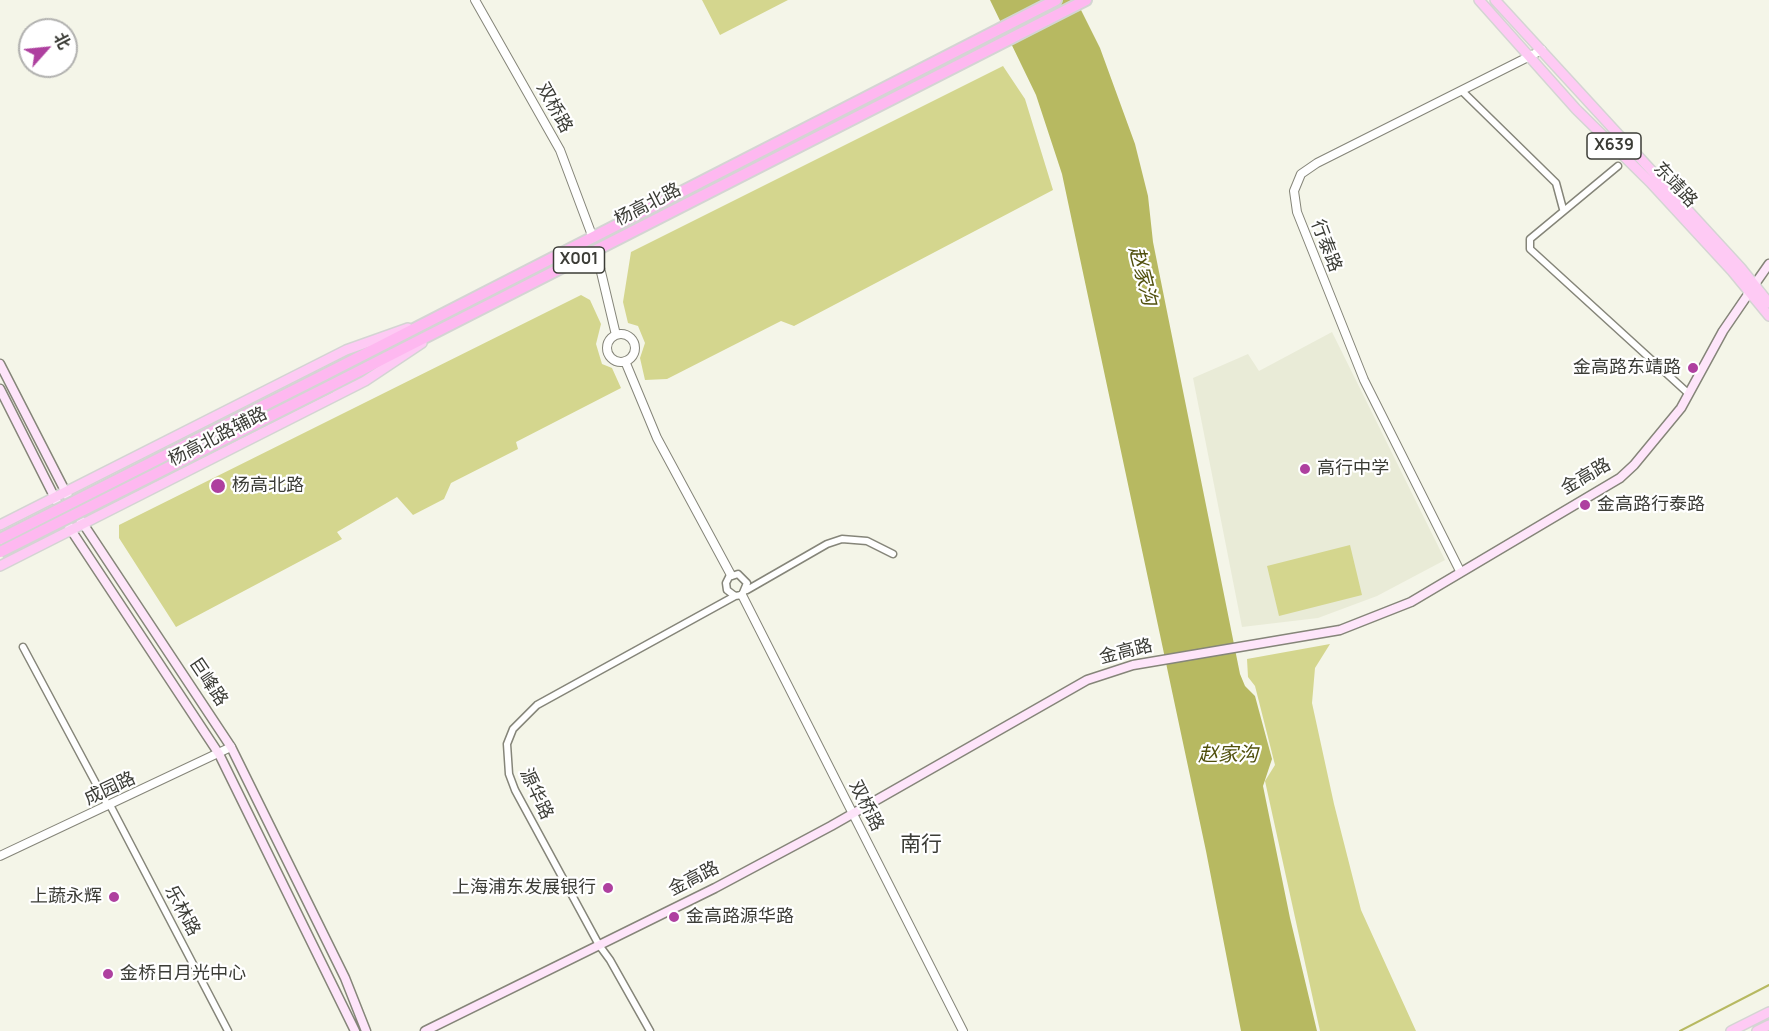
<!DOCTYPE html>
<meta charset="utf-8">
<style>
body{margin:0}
#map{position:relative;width:1769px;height:1031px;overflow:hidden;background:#f4f5e8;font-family:Manrope,"Noto Sans SC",sans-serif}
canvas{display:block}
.north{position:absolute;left:18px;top:18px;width:60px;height:60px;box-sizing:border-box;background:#fff;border:2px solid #b1b1af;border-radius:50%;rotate:63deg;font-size:16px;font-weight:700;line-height:24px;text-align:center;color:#3b3c36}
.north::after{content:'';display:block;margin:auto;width:21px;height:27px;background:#ae409f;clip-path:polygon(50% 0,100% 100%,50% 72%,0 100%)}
</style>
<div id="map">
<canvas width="1769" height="1031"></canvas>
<div class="north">北</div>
</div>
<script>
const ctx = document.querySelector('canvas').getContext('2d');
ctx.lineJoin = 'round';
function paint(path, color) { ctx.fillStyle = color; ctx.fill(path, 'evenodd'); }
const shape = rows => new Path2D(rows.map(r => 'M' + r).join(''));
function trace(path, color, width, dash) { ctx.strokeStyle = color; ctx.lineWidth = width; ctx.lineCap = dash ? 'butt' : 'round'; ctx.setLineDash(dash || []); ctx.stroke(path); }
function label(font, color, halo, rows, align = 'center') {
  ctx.font = font + ' Manrope,"Noto Sans SC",sans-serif'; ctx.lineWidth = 4.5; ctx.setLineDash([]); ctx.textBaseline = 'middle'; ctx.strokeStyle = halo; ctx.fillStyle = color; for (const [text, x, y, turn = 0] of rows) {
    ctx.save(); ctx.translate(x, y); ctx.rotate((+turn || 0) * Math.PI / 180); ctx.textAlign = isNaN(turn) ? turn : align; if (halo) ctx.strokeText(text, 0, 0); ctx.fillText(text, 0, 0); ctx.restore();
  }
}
paint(shape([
 [1332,332,1445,560,1377,596,1318,618,1242,627,1193,378,1248,354,1259,371]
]), '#e9ebd7');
paint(shape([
 [702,0,788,0,720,35],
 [1003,66,1025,99,1053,190,794,326,781,321,667,379,645,380,640,358,645,343,638,326,628,323,623,302,631,252],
 [581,295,590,300,601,324,596,344,602,364,612,368,621,388,516,442,518,449,451,483,444,499,413,515,397,497,337,532,342,539,176,627,119,538,119,525],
 [1350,545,1362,595,1279,616,1267,566],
 [1330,644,1315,668,1312,703,1334,804,1361,910,1416,1031,1320,1031,1265,781,1275,765,1255,686,1248,677,1247,659]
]), '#d4d68e');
paint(shape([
 [990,0,1076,0,1100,48,1135,144,1148,196,1153,242,1240,674,1245,686,1255,696,1272,759,1263,786,1290,918,1317,1031,1241,1031,1206,851,1062,174,1036,95]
]), '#b7b961');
trace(shape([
 [1680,1031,1769,985]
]), '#b7b961', 2);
const minor = shape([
 [1462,91,1556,183,1563,209],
 [1618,166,1530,239,1530,249,1689,394],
 [747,590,827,544,842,539,867,541,893,554],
 [23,647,108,806],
 [110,805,228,1031],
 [650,1031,610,960,599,945,515,790,509,774,507,744,513,729,537,705,735,596,742,595,747,583,738,574,729,577,726,583,727,590,735,596]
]);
const tertiary = shape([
 [475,0,560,150,593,238],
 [596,251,616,335],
 '607 348a14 14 0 1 1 28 0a14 14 0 1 1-28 0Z',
 [625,361,657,438,731,575],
 [1460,571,1364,380,1297,212,1294,191,1301,174,1317,163,1542,50],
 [742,595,963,1031],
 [0,856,231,747]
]);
const secondary = shape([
 [1755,284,1769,264],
 [0,364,78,516,231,747,345,978,366,1031],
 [0,389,71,530,219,754,355,1031],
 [425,1031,715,888,831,826,1087,680,1133,665,1340,630,1411,602,1620,478,1634,465,1681,408,1723,331,1749,293]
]);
const primary = shape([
 [1479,0,1576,109,1650,182,1732,271,1769,316],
 [1495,0,1741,268,1769,303],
 [0,525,346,350,408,328],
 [0,566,365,381,422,343],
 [1731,1031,1769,1012],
 [1757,1031,1769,1025]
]);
const trunk = shape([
 [324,375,1056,0],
 [330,386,1086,0]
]);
trace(minor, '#858579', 9);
trace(tertiary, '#858579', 10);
trace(secondary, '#858579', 11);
trace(primary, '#d4d4d3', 12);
trace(trunk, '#d4d4d3', 14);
trace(minor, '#fff', 6);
trace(tertiary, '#fff', 8);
trace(secondary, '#fee5fa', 8);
trace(primary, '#fecaf4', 9);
trace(trunk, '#feb8f0', 10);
const trunkBridge = shape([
 [0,539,324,375],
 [0,552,330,386]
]);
trace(trunkBridge, '#d4d4d3', 14, []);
trace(trunkBridge, '#feb8f0', 10);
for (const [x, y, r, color] of [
 [1693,368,6,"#ae409f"],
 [1305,469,6,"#ae409f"],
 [218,486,8,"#ae409f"],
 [1585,505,6,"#ae409f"],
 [608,888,6,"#ae409f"],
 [114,897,6,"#ae409f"],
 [674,917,6,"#ae409f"],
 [108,974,6,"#ae409f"]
]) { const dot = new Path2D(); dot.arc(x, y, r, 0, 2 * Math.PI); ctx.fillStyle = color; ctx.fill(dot); trace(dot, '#fff', 2); }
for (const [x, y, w] of [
 [1614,146,54],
 [579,260,51]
]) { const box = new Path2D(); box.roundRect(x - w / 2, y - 13, w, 26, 4.5); ctx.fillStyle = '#fff'; ctx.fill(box); trace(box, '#3b3c36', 1.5); }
label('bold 16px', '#3b3c36', null, [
 ["X639",1614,146],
 ["X001",579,260]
]);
label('18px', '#3b3c36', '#fff', [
 ["双桥路",554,108,61],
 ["东靖路",1675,185,47],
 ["杨高北路",648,205,-27],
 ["行泰路",1326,246,69],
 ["杨高北路辅路",218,437,-27],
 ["金高路",1586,477,-30],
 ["金高路",1126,652,-14],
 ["巨峰路",208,682,56],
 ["成园路",110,789,-25],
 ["源华路",536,794,65],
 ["双桥路",866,806,63],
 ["金高路",694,879,-27],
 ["乐林路",182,911,62]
]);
label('18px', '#3b3c36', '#fff', [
 ["金高路东靖路",1681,368,"right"],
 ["高行中学",1317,469],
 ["杨高北路",232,486],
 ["金高路行泰路",1597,505],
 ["上海浦东发展银行",596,888,"right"],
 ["上蔬永辉",102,897,"right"],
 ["金高路源华路",686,917],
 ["金桥日月光中心",120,974]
], 'left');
label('italic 20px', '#50500d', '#fff', [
 ["赵家沟",1142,276,76],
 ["赵家沟",1228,755]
]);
label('21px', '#3b3c36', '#fff', [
 ["南行",921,845]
]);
</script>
